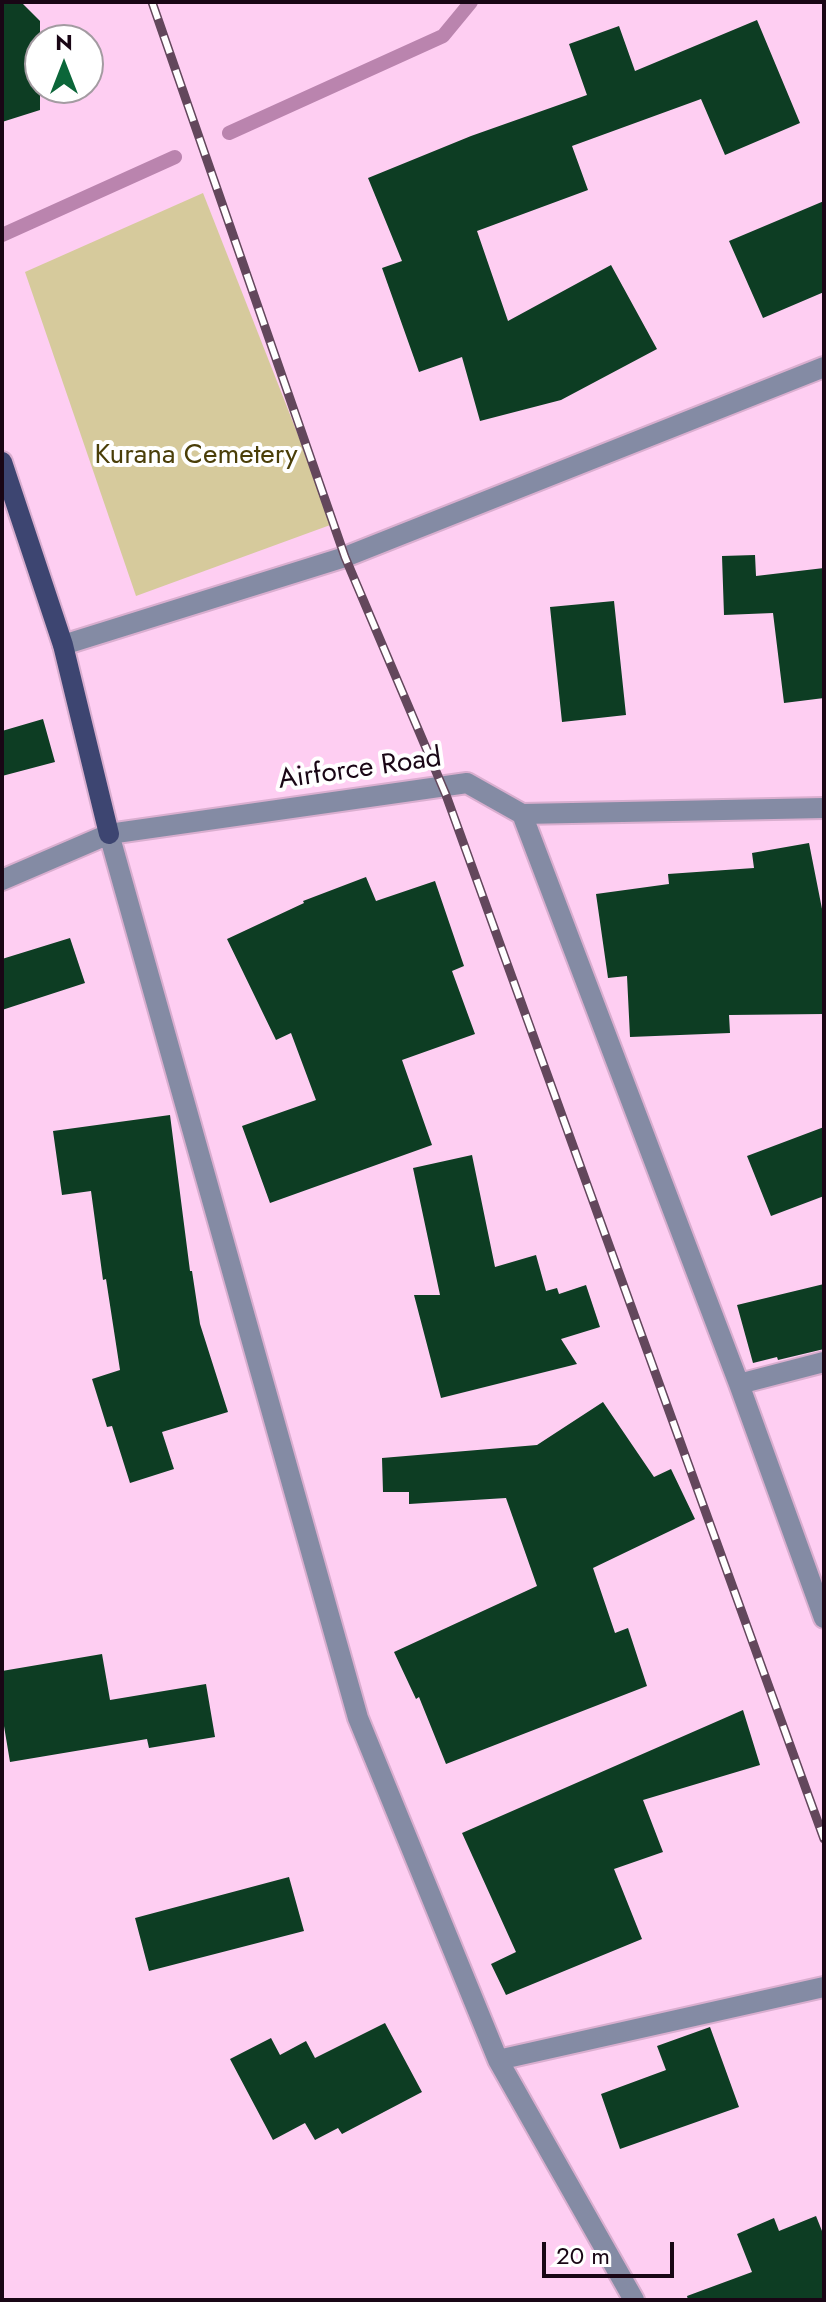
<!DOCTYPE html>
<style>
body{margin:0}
#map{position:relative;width:826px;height:2302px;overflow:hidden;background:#fecef2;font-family:Jost,sans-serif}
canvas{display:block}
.frame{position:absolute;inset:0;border:4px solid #190615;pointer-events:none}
.north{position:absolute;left:24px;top:24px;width:80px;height:80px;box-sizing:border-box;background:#fff;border:2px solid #a39ba1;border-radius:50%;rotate:0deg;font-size:22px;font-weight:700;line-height:32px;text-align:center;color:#190615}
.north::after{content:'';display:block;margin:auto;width:28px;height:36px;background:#0b6639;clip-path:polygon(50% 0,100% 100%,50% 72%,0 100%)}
.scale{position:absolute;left:542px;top:2242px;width:132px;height:36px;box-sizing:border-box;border:4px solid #190615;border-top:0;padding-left:10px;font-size:24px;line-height:28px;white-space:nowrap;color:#190615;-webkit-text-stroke:6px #fff;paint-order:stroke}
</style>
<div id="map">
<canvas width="826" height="2302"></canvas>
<div class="frame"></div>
<div class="north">N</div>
<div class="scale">20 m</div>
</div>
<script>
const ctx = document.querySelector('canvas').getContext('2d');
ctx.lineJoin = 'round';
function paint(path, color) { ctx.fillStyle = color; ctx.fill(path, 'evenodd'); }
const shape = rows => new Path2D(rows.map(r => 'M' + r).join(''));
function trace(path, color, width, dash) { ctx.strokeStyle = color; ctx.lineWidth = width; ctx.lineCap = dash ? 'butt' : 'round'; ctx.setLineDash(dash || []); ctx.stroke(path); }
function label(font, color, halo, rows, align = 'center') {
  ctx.font = font + ' Jost,sans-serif'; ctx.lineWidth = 8; ctx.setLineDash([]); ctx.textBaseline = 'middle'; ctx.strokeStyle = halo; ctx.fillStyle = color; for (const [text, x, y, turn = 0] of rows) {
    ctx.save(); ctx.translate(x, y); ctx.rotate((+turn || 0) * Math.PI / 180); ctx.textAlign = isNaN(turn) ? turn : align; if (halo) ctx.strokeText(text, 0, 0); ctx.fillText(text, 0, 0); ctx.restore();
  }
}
paint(shape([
 [203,193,333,524,136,596,25,272]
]), '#d6ca9c');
trace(shape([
 [229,133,443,36,471,2],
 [2,235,175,157]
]), '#ba84ae', 14);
paint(shape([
 [2,2,21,2,40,21,40,110,2,122],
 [757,20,800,123,725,155,701,99,572,146,588,190,477,231,508,321,611,265,657,349,561,400,480,421,462,357,419,372,382,268,402,261,368,178,471,136,587,95,569,44,619,26,635,71],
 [824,201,824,292,763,318,729,241],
 [755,555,756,576,824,568,824,698,784,703,773,613,724,615,722,556],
 [614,601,626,715,562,722,550,607],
 [43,719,55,762,2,776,2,731],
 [809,843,823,914,824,1014,729,1015,730,1033,630,1037,627,976,608,978,596,894,669,884,668,874,754,868,752,853],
 [366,877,376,901,435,881,464,966,452,971,475,1034,402,1060,432,1145,270,1203,242,1126,316,1100,291,1033,276,1040,227,939,304,903,303,901],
 [70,938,85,983,2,1010,2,959],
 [170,1115,190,1271,192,1271,200,1324,228,1412,162,1432,174,1469,130,1483,112,1426,107,1427,92,1379,120,1370,106,1279,103,1280,91,1191,62,1195,53,1131],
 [824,1127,824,1196,771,1216,747,1156],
 [472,1155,495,1267,536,1255,546,1291,557,1288,559,1294,586,1285,600,1327,561,1339,577,1364,441,1398,414,1295,440,1295,413,1168],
 [824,1284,824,1349,778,1360,777,1357,753,1363,737,1305],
 [603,1402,654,1477,671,1469,695,1519,593,1568,615,1633,628,1628,647,1686,446,1764,419,1697,416,1699,394,1652,537,1586,506,1498,409,1504,409,1492,383,1492,382,1458,537,1445],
 [102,1654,110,1700,206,1684,215,1737,149,1748,147,1739,10,1762,2,1714,2,1671],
 [743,1710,760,1765,643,1800,663,1852,614,1869,642,1939,506,1995,491,1964,516,1952,462,1833],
 [289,1877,304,1931,149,1971,135,1918],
 [385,2023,422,2092,342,2134,338,2128,315,2140,305,2123,273,2140,230,2059,271,2038,280,2055,306,2041,315,2058],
 [710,2027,739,2107,620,2149,601,2094,666,2070,657,2046],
 [816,2216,824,2236,824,2300,688,2300,687,2296,752,2272,737,2234,774,2218,779,2231]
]), '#0d3d23');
const minor = shape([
 [63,645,345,557,824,367],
 [522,814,739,1384,824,1618],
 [109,834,358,1718,498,2060,634,2300],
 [2,880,109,834,467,783,522,814,824,808],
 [739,1384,824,1362],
 [498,2060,824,1987]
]);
const major = shape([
 [2,462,63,645,109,834]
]);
trace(minor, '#d9aecf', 24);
trace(major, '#d9aecf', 24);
trace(minor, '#848ba4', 20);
trace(major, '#3d4571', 20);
const rail = shape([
 [152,2,345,557,446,795,824,1839]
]);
trace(rail, '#63475c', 9);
trace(rail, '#fff', 6, [18]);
label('28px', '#4a3e08', '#fff', [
 ["Kurana Cemetery",196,456]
]);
label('28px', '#190615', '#fff', [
 ["Airforce Road",360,770,-8]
]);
</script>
